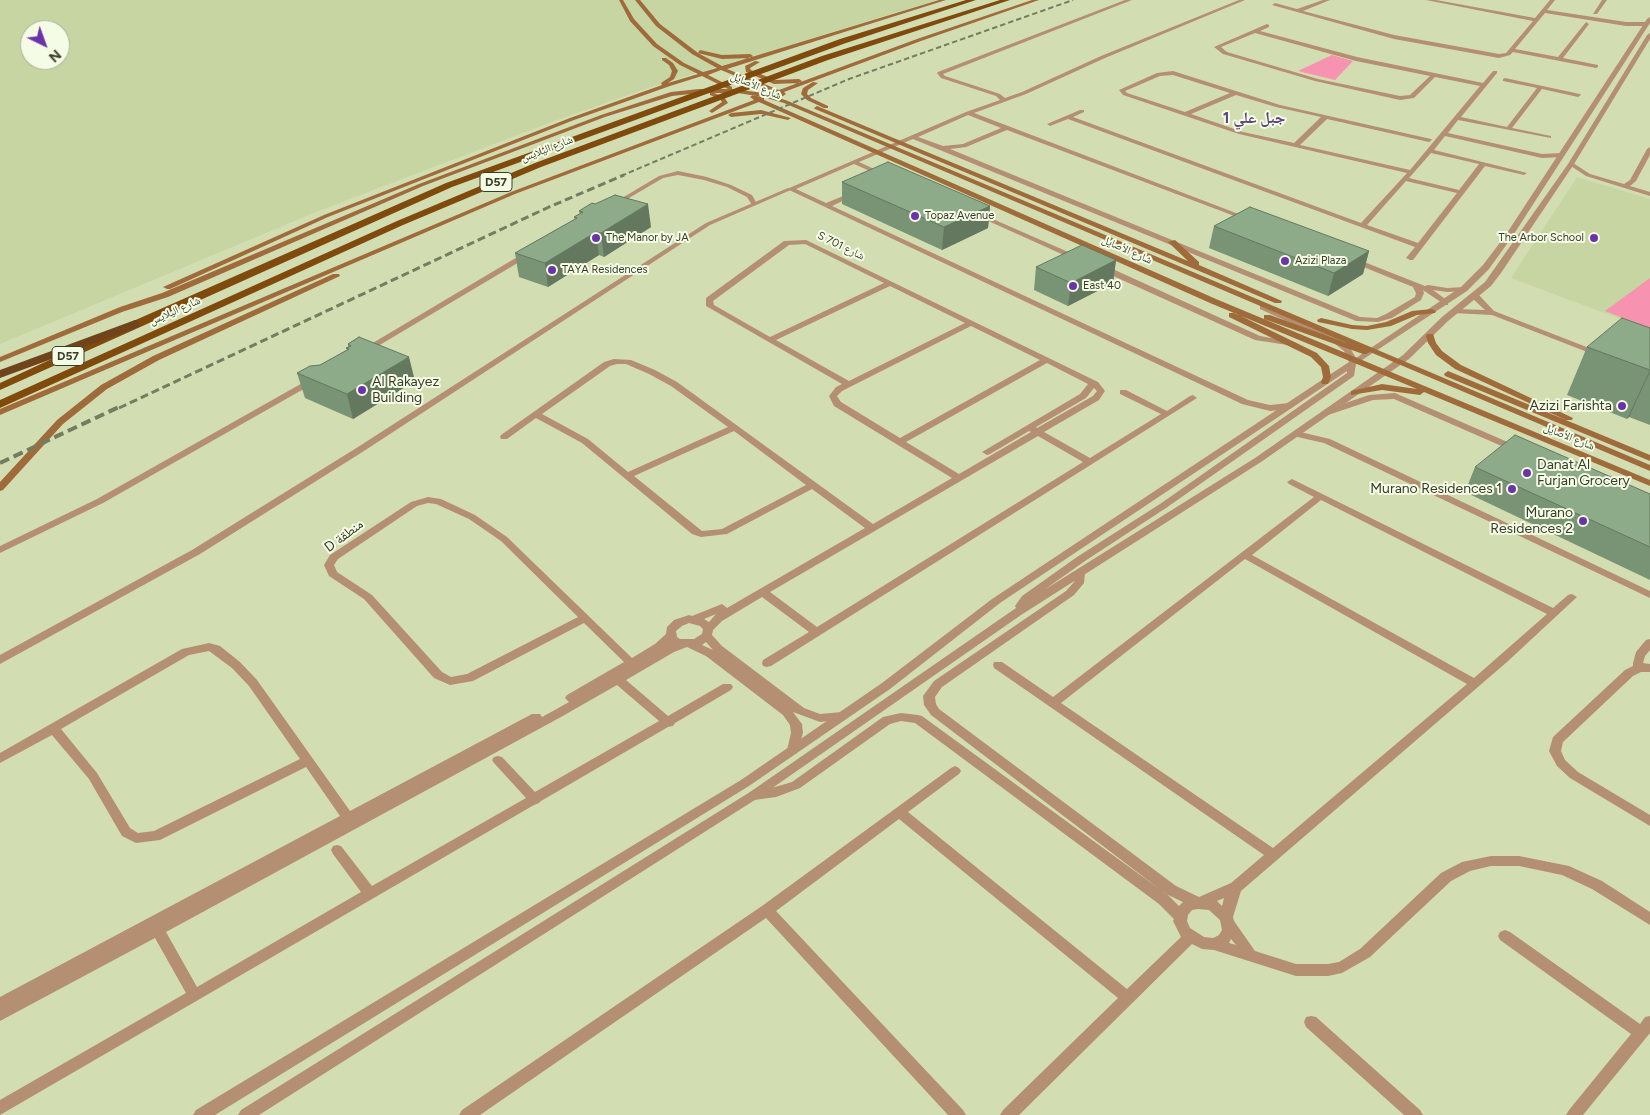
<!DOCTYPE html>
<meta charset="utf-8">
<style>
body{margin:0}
#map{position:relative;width:1650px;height:1115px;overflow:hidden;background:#d2deb2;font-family:Figtree,sans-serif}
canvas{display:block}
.north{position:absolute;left:20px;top:20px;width:50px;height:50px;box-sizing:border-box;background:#f5fce6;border:1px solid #a9b09b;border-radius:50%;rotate:138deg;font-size:14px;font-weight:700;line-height:20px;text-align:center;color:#383d2b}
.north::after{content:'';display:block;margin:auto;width:18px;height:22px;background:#6a33aa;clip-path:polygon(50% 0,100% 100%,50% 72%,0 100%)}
</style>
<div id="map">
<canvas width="1650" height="1115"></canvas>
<div class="north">N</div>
</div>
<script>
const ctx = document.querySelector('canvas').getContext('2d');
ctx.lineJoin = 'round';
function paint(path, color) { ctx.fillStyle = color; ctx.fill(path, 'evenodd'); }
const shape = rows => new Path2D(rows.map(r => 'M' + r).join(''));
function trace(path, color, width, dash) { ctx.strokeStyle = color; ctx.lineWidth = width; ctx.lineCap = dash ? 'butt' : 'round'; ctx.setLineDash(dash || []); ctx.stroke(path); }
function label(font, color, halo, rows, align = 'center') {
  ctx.font = font + ' Figtree,"Noto Naskh Arabic",sans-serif'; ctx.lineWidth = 4; ctx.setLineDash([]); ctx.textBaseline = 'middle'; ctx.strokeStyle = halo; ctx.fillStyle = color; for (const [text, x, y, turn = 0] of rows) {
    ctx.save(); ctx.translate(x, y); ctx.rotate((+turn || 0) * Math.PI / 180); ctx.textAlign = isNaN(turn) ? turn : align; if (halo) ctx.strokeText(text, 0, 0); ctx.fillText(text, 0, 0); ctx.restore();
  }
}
paint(shape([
 [0,0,937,0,651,87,557,120,321,210,0,344],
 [30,30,60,30,60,60,30,60],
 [1577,177,1650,199,1650,330,1511,278]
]), '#c6d5a1');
paint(shape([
 [1332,55,1353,61,1335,80,1298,71],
 [1650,278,1650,328,1605,311]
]), '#f792b1');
paint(shape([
 [1125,0,1132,0,943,74,945,76,1000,94,1005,98,1022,92,1101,56,1239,0,1245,0,1105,58,1026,94,974,113,1249,218,1249,220,1245,220,1007,130,966,147,950,149,1360,317,1377,318,1386,314,1415,297,1416,293,1413,287,1351,262,1351,258,1354,258,1425,286,1428,285,1447,288,1464,287,1468,289,1467,291,1447,292,1433,290,1448,301,1448,305,1445,305,1423,290,1424,293,1421,300,1392,318,1378,322,1356,321,913,139,859,162,885,174,885,176,881,176,854,164,796,189,826,203,853,192,857,192,857,194,832,206,1248,400,1270,405,1290,403,1294,406,1290,409,1270,411,1242,404,787,189,966,112,1000,100,996,96,941,78,937,73,938,72,1125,0],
 [968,115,1001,128,963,144,943,146,918,137,968,115],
 [1323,0,1330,0,1303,11,1394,35,1499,54,1506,53,1533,21,1426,0,1436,0,1535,18,1550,0,1555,0,1547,10,1626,22,1646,22,1649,24,1646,26,1626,26,1545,13,1515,49,1558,57,1586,22,1589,24,1563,58,1598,65,1598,67,1596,68,1513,52,1510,55,1499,58,1394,39,1272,5,1275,3,1297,9,1323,0],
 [1602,0,1607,0,1597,14,1593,14,1602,0],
 [1267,24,1269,25,1269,27,1260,31,1357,57,1483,83,1493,71,1497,71,1497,73,1461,117,1507,127,1537,88,1503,81,1503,79,1505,78,1580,94,1581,95,1578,97,1542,89,1512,128,1551,136,1551,138,1458,120,1448,133,1542,154,1562,153,1565,155,1562,157,1542,158,1445,136,1434,150,1527,173,1524,175,1485,166,1413,260,1410,260,1406,258,1415,247,1068,119,1050,126,1047,124,1080,110,1084,110,1084,112,1073,117,1361,223,1407,173,1239,134,1123,95,1119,90,1157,73,1173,71,1280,105,1431,139,1432,140,1429,142,1327,119,1300,145,1410,170,1480,86,1435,77,1414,98,1400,100,1315,81,1223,54,1214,47,1267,24],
 [1255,33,1356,61,1430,76,1410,95,1400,96,1318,79,1227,52,1221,47,1255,33],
 [1173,75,1230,93,1185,112,1127,93,1125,91,1160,76,1173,75],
 [1236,95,1276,107,1321,117,1294,143,1243,132,1191,114,1236,95],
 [1431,153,1479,164,1459,190,1409,178,1431,153],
 [1406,181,1457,193,1418,243,1367,225,1406,181],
 [1650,147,1650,155,1636,181,1630,186,1650,192,1650,196,1586,176,1568,164,1573,163,1590,174,1624,184,1630,180,1647,149,1650,147],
 [678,171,707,177,731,185,752,195,757,204,752,205,747,197,727,187,704,180,678,175,663,178,617,205,612,204,659,176,678,171],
 [975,213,979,213,1082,258,1075,260,975,215,975,213],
 [806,240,1098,382,1105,391,1099,400,1044,432,1090,458,1161,414,1120,394,1120,390,1126,390,1167,411,1190,396,1193,395,1197,398,771,666,767,667,763,666,762,663,763,660,809,632,762,597,722,621,713,630,712,635,722,646,804,708,820,714,842,712,846,713,848,716,846,719,820,722,793,712,802,724,803,733,797,753,793,754,789,753,787,750,791,733,790,725,783,715,706,656,687,647,674,652,626,680,668,716,723,684,731,684,733,687,731,690,675,723,673,726,668,727,541,801,539,803,534,805,0,1115,0,1100,186,993,155,938,0,1021,0,997,340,816,306,767,160,840,136,843,122,836,89,779,52,735,0,763,0,753,182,649,209,643,220,646,240,662,257,680,350,811,532,714,540,714,542,717,553,711,569,702,565,698,567,695,624,662,584,623,473,681,450,685,434,678,364,599,329,576,324,565,330,555,411,502,428,497,441,499,475,515,507,537,632,658,655,644,666,634,667,627,674,620,689,615,692,616,722,604,727,608,865,528,812,489,727,534,701,537,692,534,582,443,536,418,507,439,501,439,500,437,501,435,604,362,614,359,631,360,655,370,677,382,873,524,952,478,834,406,829,396,836,387,842,384,706,306,706,298,784,241,806,240],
 [805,244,884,283,770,337,714,305,713,301,789,245,805,244],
 [890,286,965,323,849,381,776,340,890,286],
 [971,326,1040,360,900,438,841,402,837,396,842,391,971,326],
 [1047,363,1088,384,1080,394,982,452,987,455,990,454,1029,431,1031,432,959,474,906,442,1047,363],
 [617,364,626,364,649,374,671,386,728,427,628,472,588,439,542,414,610,366,617,364],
 [1094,388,1097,391,1093,396,1037,428,1036,427,1086,398,1094,388],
 [734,431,806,485,722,529,702,531,634,476,734,431],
 [1038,436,1083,462,817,627,770,592,1038,436],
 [428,503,436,504,469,519,501,541,578,617,467,674,451,677,442,672,372,595,337,572,334,565,338,559,417,506,428,503],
 [716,614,709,622,704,619,716,614],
 [689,623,700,626,703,629,702,634,694,639,680,639,677,637,676,631,682,626,689,623],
 [706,642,713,650,702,645,706,642],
 [209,651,232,668,249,686,300,759,154,831,138,833,130,828,97,773,61,729,189,655,209,651],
 [617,685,659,721,535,792,502,757,498,756,494,757,492,760,494,763,526,798,372,886,341,846,337,845,333,846,331,850,333,854,361,892,197,987,166,932,561,717,617,685],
 [524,253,531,255,368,352,362,352,361,350,524,253],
 [1100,266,1106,266,1260,336,1294,342,1298,344,1294,346,1255,340,1100,270,1100,266],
 [1472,294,1478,294,1494,311,1602,353,1601,355,1595,355,1492,315,1452,313,1451,311,1455,309,1485,310,1472,298,1472,294],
 [313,377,316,378,316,382,103,503,0,553,0,546,97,499,313,377],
 [1395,393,1519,447,1521,449,1519,451,1513,451,1394,399,1373,400,1328,415,1324,412,1325,410,1369,395,1395,393],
 [1296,431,1330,439,1650,591,1650,598,1324,443,1293,436,1292,434,1296,431],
 [1292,479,1553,608,1568,595,1572,594,1577,597,1507,662,1241,891,1233,917,1234,921,1255,951,1296,964,1328,964,1339,962,1360,949,1441,873,1462,862,1491,856,1519,856,1569,866,1602,881,1650,912,1650,925,1592,889,1562,875,1519,866,1491,866,1470,871,1451,881,1370,957,1342,973,1328,976,1296,976,1214,950,1202,949,1192,944,1019,1115,1000,1115,1003,1110,1118,998,899,819,776,911,963,1110,966,1115,948,1115,766,918,480,1115,459,1115,462,1110,762,906,951,768,955,766,959,768,961,771,959,774,908,812,1127,989,1181,937,1173,921,1174,919,1159,904,915,723,901,721,890,724,800,788,776,797,754,800,750,798,748,795,750,792,754,790,775,787,792,782,883,717,901,713,918,715,922,716,1169,896,1179,906,1183,902,1166,894,931,715,924,705,923,696,934,681,1066,591,1074,582,1076,571,1080,570,1085,573,1084,583,1074,595,942,687,935,697,936,704,939,709,1176,886,1199,897,1231,883,1264,855,994,668,993,665,994,662,1002,662,1053,697,1314,497,1289,484,1287,482,1292,479],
 [1321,500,1547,614,1474,678,1252,555,1321,500],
 [1245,559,1467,684,1273,848,1061,703,1245,559],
 [1224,898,1222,906,1217,901,1224,898],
 [1198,909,1209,910,1220,920,1222,930,1219,935,1213,938,1204,937,1190,928,1187,921,1188,915,1192,910,1198,909],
 [1231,939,1236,945,1229,943,1231,939],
 [1650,639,1650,650,1645,656,1643,663,1650,664,1650,672,1641,672,1633,676,1563,742,1561,751,1565,760,1578,772,1650,815,1650,826,1570,778,1557,766,1549,751,1553,737,1625,670,1633,666,1633,663,1636,652,1646,640,1650,639],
 [1505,930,1510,932,1640,1024,1645,1017,1650,1016,1650,1033,1583,1115,1566,1115,1569,1110,1631,1034,1500,940,1498,936,1500,932,1505,930],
 [1311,1016,1316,1017,1420,1110,1423,1115,1404,1115,1306,1027,1304,1022,1306,1017,1311,1016]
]), '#b48f71');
paint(shape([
 [1650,17,1650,23,1512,237,1489,269,1467,291,1356,364,1354,376,1166,508,1085,561,1044,590,1255,458,1403,355,1442,317,1485,282,1568,164,1647,35,1650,33,1650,39,1574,164,1501,273,1491,286,1448,321,1409,359,1261,462,1021,615,758,798,259,1115,238,1115,241,1110,750,792,1016,608,1015,606,1022,596,1077,557,1160,504,1347,373,1347,371,1000,603,890,689,749,786,215,1115,193,1115,196,1110,741,780,882,683,992,599,1349,362,1344,351,1334,343,1260,309,1260,305,1266,305,1340,339,1350,348,1356,358,1461,287,1483,265,1505,236,1647,19,1650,17],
 [788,188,793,189,710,225,364,451,200,554,0,664,0,655,192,550,358,447,706,223,788,188]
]), '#b48f71');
paint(shape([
 [619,0,623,0,634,19,657,44,684,63,703,72,717,68,692,54,656,26,635,0,640,0,660,24,698,53,700,50,722,55,750,54,753,56,750,58,722,59,698,53,722,66,939,0,946,0,727,69,779,90,917,39,1032,0,1039,0,921,41,784,92,786,94,783,96,773,95,774,92,721,70,708,75,732,87,732,89,764,93,788,101,1650,465,1650,471,1370,352,1366,354,1363,354,1264,319,1264,315,1270,315,1347,343,784,103,763,97,738,93,714,93,724,97,728,103,712,113,709,111,722,102,720,99,710,95,710,93,699,93,672,96,605,117,423,186,168,297,122,312,0,362,0,357,120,307,162,293,419,184,601,115,671,92,699,89,728,89,702,76,670,86,574,120,328,217,170,289,167,289,163,287,324,215,570,118,662,85,661,83,670,77,672,71,669,65,662,60,662,58,666,58,673,63,678,71,674,79,668,83,698,74,680,65,653,46,630,21,619,0],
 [755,61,760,62,750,68,751,70,775,80,799,79,802,81,799,83,774,84,746,72,745,66,755,61],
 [813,82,818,83,808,90,807,94,811,98,828,106,828,108,824,108,807,100,801,94,803,88,813,82],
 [753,95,764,98,764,100,1216,299,1650,480,1650,486,1424,392,1420,395,1382,390,1351,395,1351,391,1382,384,1417,389,1210,303,759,102,515,194,0,415,0,409,511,192,754,100,750,97,753,95],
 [817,106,1188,261,1168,242,1175,240,1199,262,1199,265,1282,301,1281,303,1275,303,815,109,814,108,817,106],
 [761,110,791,118,788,120,761,114,731,117,728,115,731,113,761,110],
 [333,274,339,274,340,276,159,360,107,389,63,424,3,490,0,491,0,482,57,420,101,385,153,356,333,274],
 [1432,309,1436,311,1435,313,1417,315,1391,326,1367,330,1352,329,1318,322,1317,320,1321,318,1352,325,1367,326,1386,322,1412,311,1432,309],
 [1229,313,1235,313,1317,353,1329,366,1331,377,1328,384,1322,384,1321,382,1323,377,1321,367,1311,357,1229,317,1229,313],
 [1427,334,1433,334,1436,343,1442,351,1461,365,1573,418,1572,420,1566,420,1455,369,1436,355,1428,343,1426,336,1427,334],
 [1448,371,1650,455,1650,461,1445,376,1444,374,1448,371]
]), '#a06b3b');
paint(shape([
 [966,0,976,0,846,43,452,187,0,390,0,383,131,322,446,183,840,39,966,0],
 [1000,0,1010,0,828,60,541,167,403,225,0,408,0,400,397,221,535,163,822,56,1000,0]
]), '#804a0d');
paint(shape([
 [135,320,139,321,139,327,0,378,0,370,135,320]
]), '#70441a');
trace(shape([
 [621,176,849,79,1073,0]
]), '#757d61', 2, [5.5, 3]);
trace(shape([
 [119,408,549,207,624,175]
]), '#757d61', 3, [8, 4]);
trace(shape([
 [0,463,121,406]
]), '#757d61', 4, [10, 5]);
paint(shape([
 [842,182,990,206,988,228,942,250,842,204],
 [579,211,651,227,604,257,599,255,548,287,519,277,515,253,575,219,574,217,580,214],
 [1214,226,1369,251,1363,274,1328,296,1209,248],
 [1116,260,1113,283,1068,306,1034,290,1036,267],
 [1650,328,1650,425,1629,417,1627,419,1567,395,1587,347],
 [359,337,415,381,353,419,305,398,297,373,320,365,347,350,346,348,348,347,348,344],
 [1475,467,1650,494,1650,580,1465,492]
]), '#799375');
paint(shape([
 [648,204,651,227,604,257,601,233],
 [990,206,988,228,942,250,944,227],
 [596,232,599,255,548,287,545,263],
 [1369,251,1363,274,1328,296,1334,273],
 [1116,260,1113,283,1068,306,1071,283],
 [409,357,415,381,353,419,347,394],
 [1650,370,1650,372,1629,417,1627,419]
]), '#63785f');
const building = shape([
 [888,162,990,206,944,227,842,182,888,162],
 [615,195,648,204,601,233,596,232,545,263,515,253,577,218,574,217,583,212,579,211,592,203,595,204,615,195],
 [1250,207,1369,251,1334,273,1214,226,1250,207],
 [1082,245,1116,260,1071,283,1036,267,1082,245],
 [1622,318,1650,328,1650,370,1587,347,1622,318],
 [359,337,409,357,347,394,297,373,310,366,320,365,349,349,346,348,351,346,348,344,359,337],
 [1515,435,1650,494,1650,547,1475,467,1515,435]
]);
paint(building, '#8dab88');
trace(building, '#63785f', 1);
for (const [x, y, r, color] of [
 [915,216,5,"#6a33aa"],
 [596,238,5,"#6a33aa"],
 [1594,238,5,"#6a33aa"],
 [1285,261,5,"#6a33aa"],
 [552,270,5,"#6a33aa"],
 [1073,286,5,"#6a33aa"],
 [362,390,5,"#6a33aa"],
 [1622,406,5,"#6a33aa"],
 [1527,473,5,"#6a33aa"],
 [1512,489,5,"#6a33aa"],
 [1583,521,5,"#6a33aa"]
]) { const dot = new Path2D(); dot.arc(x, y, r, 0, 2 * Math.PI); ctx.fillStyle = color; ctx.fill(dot); trace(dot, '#f5fce6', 2); }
label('11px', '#383d2b', '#f5fce6', [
 ["شارع الأصايل",756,86,23],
 ["شارع اليلايس",547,149,-21],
 ["S 701 شارع",841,246,26],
 ["شارع الأصايل",1127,250,24],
 ["شارع اليلايس",175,311,-24],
 ["شارع الأصايل",1569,437,22]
]);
label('11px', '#383d2b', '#f5fce6', [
 ["Topaz Avenue",925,216],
 ["The Manor by JA",606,238],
 ["The Arbor School",1584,238,"right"],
 ["Azizi Plaza",1295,261],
 ["TAYA Residences",562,270],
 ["East 40",1083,286]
], 'left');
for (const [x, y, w] of [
 [496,182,32],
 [68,356,32]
]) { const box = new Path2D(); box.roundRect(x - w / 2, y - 9.5, w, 19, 4); ctx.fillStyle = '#f5fce6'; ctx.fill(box); trace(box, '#383d2b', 1); }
label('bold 12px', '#383d2b', null, [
 ["D57",496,182],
 ["D57",68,356]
]);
label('14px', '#383d2b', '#f5fce6', [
 ["Al Rakayez",372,382,"left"],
 ["Building",372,398,"left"],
 ["Azizi Farishta",1612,406],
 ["Danat Al",1537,465,"left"],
 ["Furjan Grocery",1537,481,"left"],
 ["Murano Residences 1",1502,489],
 ["Murano",1573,513],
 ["Residences 2",1573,529]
], 'right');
label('14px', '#383d2b', '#f5fce6', [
 ["D منطقة",344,536,-37]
]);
label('bold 16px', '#5e4683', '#f5fce6', [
 ["جبل علي 1",1254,118]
]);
</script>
